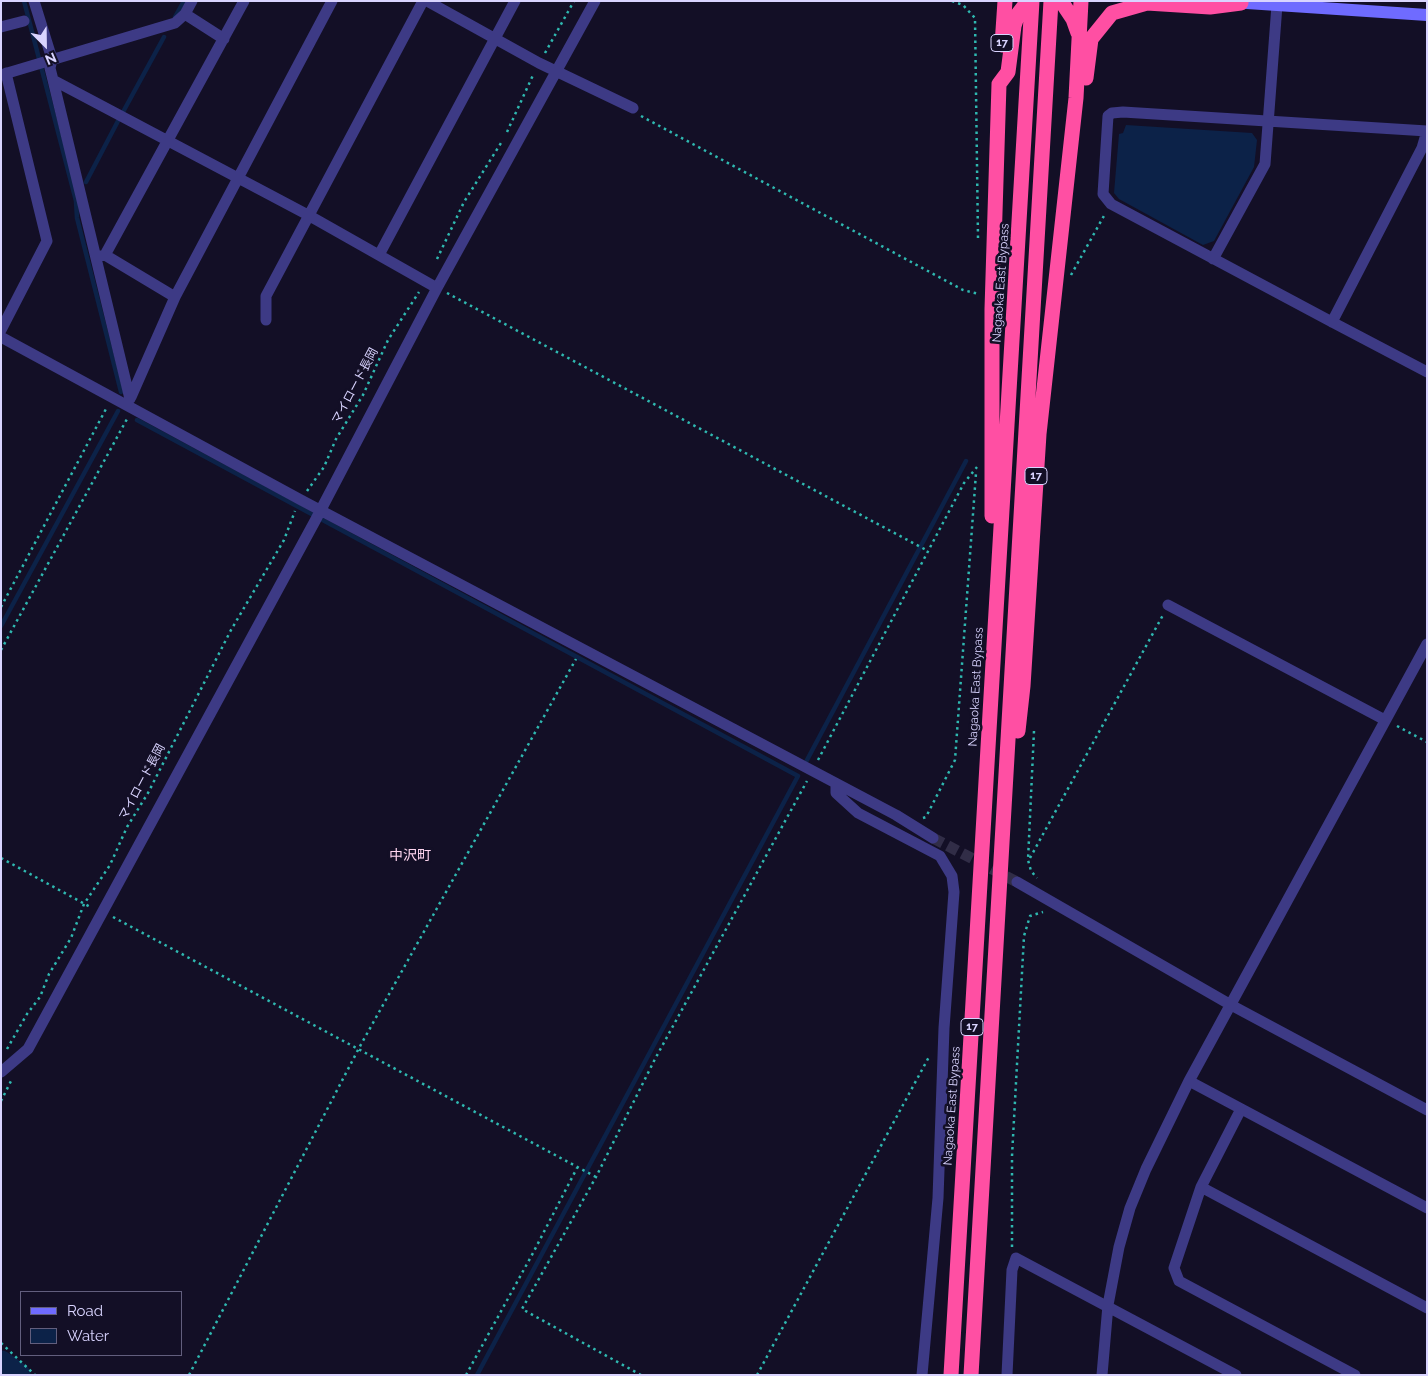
<!DOCTYPE html>
<meta charset="utf-8">
<style>
body{margin:0}
#map{position:relative;width:1428px;height:1376px;overflow:hidden;background:#130f26;font-family:Raleway,sans-serif}
canvas{display:block}
.frame{position:absolute;inset:0;border:2px solid #d9d4ff;pointer-events:none}
.legend{position:absolute;left:20px;top:1291px;width:162px;height:65px;box-sizing:border-box;background:#130f26;border:1px solid #625e7d;margin:0;padding:6px 9px;list-style:none;font-size:15px;color:#d9d4ff}
.legend li{display:flex;align-items:center;gap:10px;height:25px}
.legend b{width:25px;border:1px solid #625e7d}
.north{position:absolute;left:20px;top:20px;width:50px;height:50px;-webkit-text-stroke:4px #130f26;paint-order:stroke;rotate:157deg;font-size:14px;font-weight:700;line-height:20px;text-align:center;color:#d9d4ff}
.north::after{content:'';display:block;margin:auto;width:18px;height:22px;background:#d9d4ff;clip-path:polygon(50% 0,100% 100%,50% 72%,0 100%)}
</style>
<div id="map">
<canvas width="1428" height="1376"></canvas>
<div class="frame"></div>
<ul class="legend">
<li><b style="height:6px;background:#6f6bff"></b>Road</li>
<li><b style="height:14px;background:#0c2248"></b>Water</li>
</ul>
<div class="north">N</div>
</div>
<script>
const ctx = document.querySelector('canvas').getContext('2d');
ctx.lineJoin = 'round';
function paint(path, color) { ctx.fillStyle = color; ctx.fill(path, 'evenodd'); }
const shape = rows => new Path2D(rows.map(r => 'M' + r).join(''));
function trace(path, color, width, dash) { ctx.strokeStyle = color; ctx.lineWidth = width; ctx.lineCap = dash ? 'butt' : 'round'; ctx.setLineDash(dash || []); ctx.stroke(path); }
function label(font, color, halo, rows, align = 'center') {
  ctx.font = font + ' Raleway,"Noto Sans JP",sans-serif'; ctx.lineWidth = 5; ctx.setLineDash([]); ctx.textBaseline = 'middle'; ctx.strokeStyle = halo; ctx.fillStyle = color; for (const [text, x, y, turn = 0] of rows) {
    ctx.save(); ctx.translate(x, y); ctx.rotate((+turn || 0) * Math.PI / 180); ctx.textAlign = isNaN(turn) ? turn : align; if (halo) ctx.strokeText(text, 0, 0); ctx.fillText(text, 0, 0); ctx.restore();
  }
}
paint(shape([
 [1126,125,1252,133,1257,140,1254,167,1214,241,1203,245,1119,199,1114,193,1119,134,1123,133]
]), '#0c2248');
trace(shape([
 [24,1,76,201,77,218,121,392],
 [175,17,184,1],
 [123,112,164,37],
 [86,182,118,121],
 [137,420,798,776,477,1375],
 [1,626,118,411],
 [807,760,966,461]
]), '#0c2248', 4.5);
trace(shape([
 [1,1363,18,1375]
]), '#0c2248', 25);
trace(shape([
 [933,838,1017,882]
]), '#312d47', 11, [11, 5.5]);
trace(shape([
 [952,1,963,5,975,18,978,238],
 [545,53,574,1],
 [641,116,963,290,979,294],
 [507,132,534,73],
 [437,259,464,202,501,143],
 [1071,275,1105,214],
 [447,293,928,551],
 [307,491,324,467,336,439,363,395,388,340,419,292],
 [1,607,107,407],
 [1,650,127,419],
 [1397,726,1427,742],
 [1034,731,1028,860,1031,871,1037,878],
 [818,760,964,483,977,467],
 [923,818,926,817,955,760,976,473],
 [1,858,92,908],
 [1030,858,1163,615],
 [113,917,596,1177],
 [7,1049,27,1014,40,997,49,974,71,938,84,904,110,865,127,827,148,793,231,630,284,540,295,511],
 [1,1101,12,1079],
 [1012,1247,1012,1156,1024,936,1030,916,1043,912],
 [1,1343,35,1375],
 [189,1375,359,1048,576,659],
 [466,1375,533,1253,577,1168],
 [641,1375,522,1309,596,1177,655,1059,807,781],
 [757,1375,930,1055]
]), '#2fb8b0', 2.5, [2.5, 4]);
trace(shape([
 [34,1,52,59,50,68,53,80,130,399],
 [427,1,539,63,633,108],
 [185,14,224,39],
 [1,27,24,21],
 [1,75,175,23,185,14,192,1],
 [53,80,308,215,437,288],
 [105,255,175,297],
 [379,255,515,1],
 [96,257,105,255,244,1],
 [1213,259,1265,164,1277,5],
 [266,320,266,296,423,1],
 [1332,322,1422,148,1427,131,1123,112,1112,113,1108,116,1103,194,1111,204,1332,322,1427,372],
 [1,330,47,241,6,73],
 [1,337,301,500,896,815,933,838],
 [131,397,175,297,332,1],
 [1168,605,1385,720],
 [836,784,836,793,858,813,940,856,952,876,954,892,944,1028,938,1198,922,1375],
 [1017,882,1231,1005,1427,1110],
 [1,1072,28,1049,315,521,437,288,595,1],
 [1189,1081,1427,1208],
 [1241,1109,1201,1187,1174,1268,1179,1281,1355,1375],
 [1201,1187,1427,1308],
 [1007,1375,1012,1270,1016,1258,1236,1375],
 [1102,1375,1108,1305,1119,1247,1130,1208,1146,1169,1189,1081,1427,644]
]), '#3d3a85', 11);
trace(shape([
 [1232,2,1427,15]
]), '#6f6bff', 12);
trace(shape([
 [1061,1,1073,19,1078,33],
 [1002,45,1005,1],
 [1086,78,1091,39,1112,13,1147,3,1210,7,1241,3],
 [992,516,992,309,999,84,1008,72,1014,26,1018,14,1028,1],
 [1018,731,1023,686,1039,434,1076,98,1081,1],
 [951,1375,1032,1],
 [971,1375,1051,1]
]), '#ff4fa3', 15);
for (const [x, y, w] of [
 [1002,43,22],
 [1036,476,22],
 [972,1027,22]
]) { const box = new Path2D(); box.roundRect(x - w / 2, y - 8.5, w, 17, 4); ctx.fillStyle = '#130f26'; ctx.fill(box); trace(box, '#d9d4ff', 1); }
label('bold 11px', '#d9d4ff', null, [
 ["17",1002,43],
 ["17",1036,476],
 ["17",972,1027]
]);
label('12px', '#d9d4ff', '#130f26', [
 ["Nagaoka East Bypass",1001,283,-86],
 ["マイロード長岡",355,386,-62],
 ["Nagaoka East Bypass",976,687,-87],
 ["マイロード長岡",142,782,-62],
 ["Nagaoka East Bypass",952,1106,-86]
]);
label('14px', '#ffd6f0', '#130f26', [
 ["中沢町",410,856]
]);
</script>
